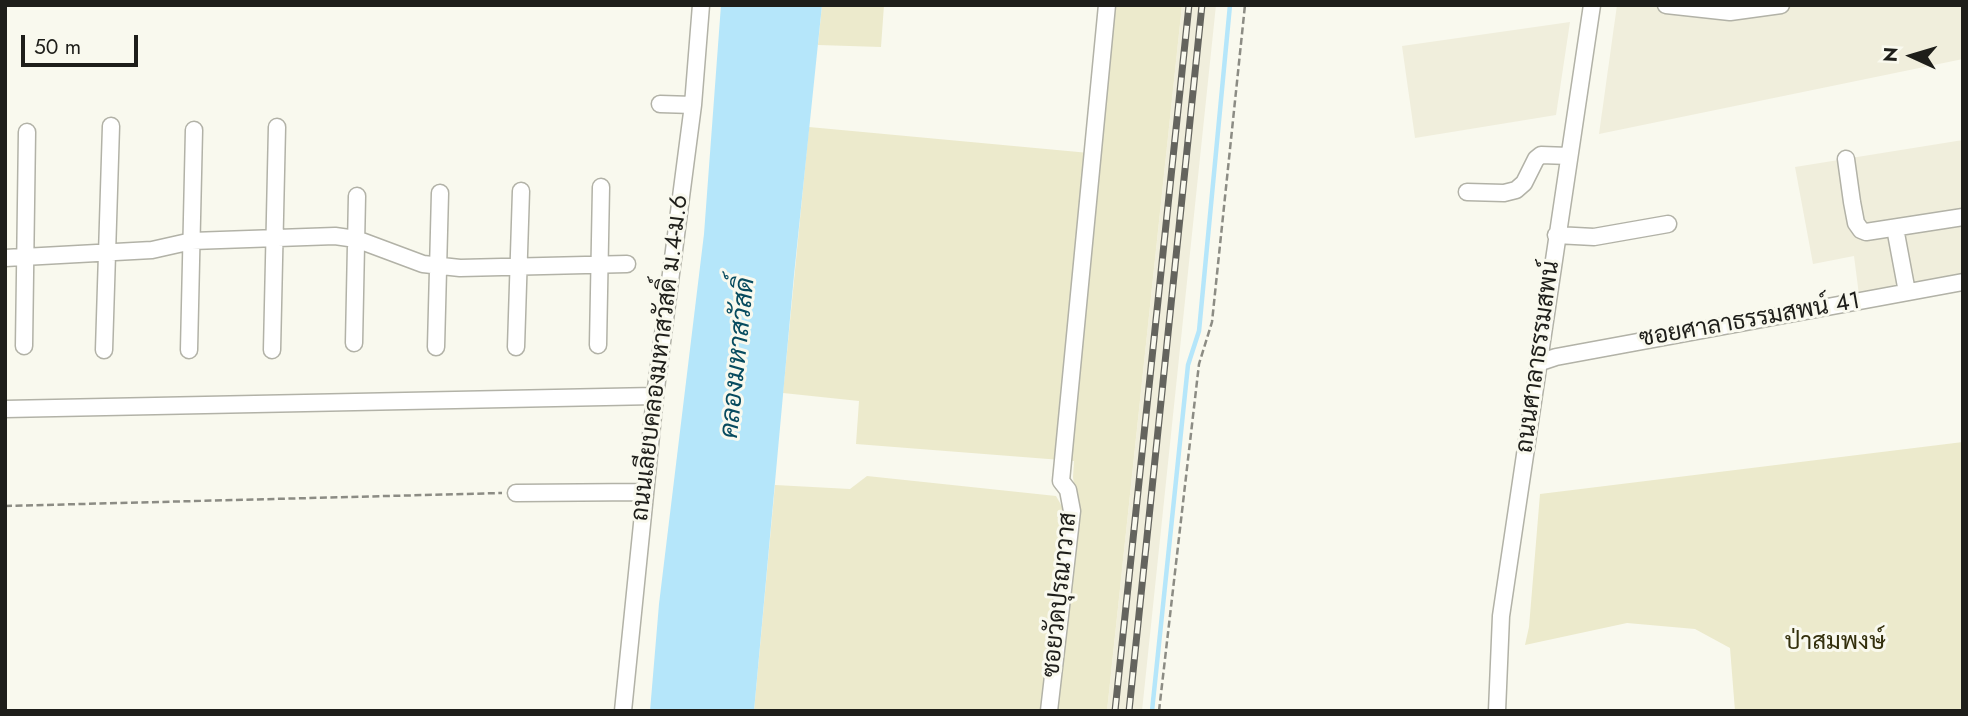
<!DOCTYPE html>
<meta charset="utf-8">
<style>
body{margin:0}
#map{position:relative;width:1968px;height:716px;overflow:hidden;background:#f9f9ee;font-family:Jost,sans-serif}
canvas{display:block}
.frame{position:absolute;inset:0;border:7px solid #1e1e1a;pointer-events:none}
.north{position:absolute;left:1877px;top:21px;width:70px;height:70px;-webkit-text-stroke:5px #f9f9ee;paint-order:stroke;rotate:274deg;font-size:19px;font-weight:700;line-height:28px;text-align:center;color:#1e1e1a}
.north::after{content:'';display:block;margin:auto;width:24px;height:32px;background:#1e1e1a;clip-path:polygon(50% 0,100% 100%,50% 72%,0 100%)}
.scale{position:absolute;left:21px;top:35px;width:117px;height:32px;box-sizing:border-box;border:4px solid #1e1e1a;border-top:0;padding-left:9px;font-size:21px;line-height:24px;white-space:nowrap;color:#1e1e1a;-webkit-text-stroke:5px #f9f9ee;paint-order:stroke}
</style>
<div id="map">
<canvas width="1968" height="716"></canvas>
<div class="frame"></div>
<div class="north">N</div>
<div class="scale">50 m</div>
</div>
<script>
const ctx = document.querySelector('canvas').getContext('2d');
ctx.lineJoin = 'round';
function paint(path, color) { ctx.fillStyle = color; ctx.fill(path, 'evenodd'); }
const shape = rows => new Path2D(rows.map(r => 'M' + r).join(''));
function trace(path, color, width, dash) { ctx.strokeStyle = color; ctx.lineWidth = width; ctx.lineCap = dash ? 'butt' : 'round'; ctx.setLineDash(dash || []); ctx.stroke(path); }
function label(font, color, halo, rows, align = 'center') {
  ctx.font = font + ' Jost,Sarabun,sans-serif'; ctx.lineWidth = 6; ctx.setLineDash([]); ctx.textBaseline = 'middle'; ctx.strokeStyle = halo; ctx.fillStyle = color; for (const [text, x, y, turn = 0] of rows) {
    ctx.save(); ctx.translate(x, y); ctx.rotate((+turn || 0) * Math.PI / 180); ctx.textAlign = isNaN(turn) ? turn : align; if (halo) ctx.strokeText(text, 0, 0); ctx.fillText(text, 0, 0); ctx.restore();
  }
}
paint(shape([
 [1182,5,1216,5,1142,711,1107,711],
 [1617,5,1963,5,1963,59,1599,134],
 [1570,22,1556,115,1415,138,1402,46],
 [1963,140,1963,273,1859,295,1854,256,1813,264,1795,167]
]), '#f0eedc');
paint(shape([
 [822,5,884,5,881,47,818,45],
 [1114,5,1182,5,1107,711,1055,711,1078,514,1073,477,1074,461,856,444,859,401,783,393,809,127,1100,154],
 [1963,442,1963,711,1735,711,1730,648,1695,629,1627,623,1525,645,1529,627,1540,494],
 [867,476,1056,496,1064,510,1042,711,754,711,775,485,850,489]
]), '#eceacc');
paint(shape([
 [721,5,822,5,794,275,754,711,650,711,659,604,704,234]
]), '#b5e6fa');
trace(shape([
 [1152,711,1188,365,1199,331,1230,5]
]), '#b5e6fa', 4.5);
const minor = shape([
 [1666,5,1730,12,1781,5],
 [660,104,693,105],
 [1846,159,1852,202,1856,223,1861,230,1866,232,1963,217],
 [1467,192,1504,193,1516,190,1524,183,1536,159,1541,155,1569,156],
 [1895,228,1907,292],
 [1556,235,1594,237,1668,224],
 [5,258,152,250,192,241,335,236,356,239,423,264,460,268,627,264],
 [354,343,357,196],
 [598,345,601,187],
 [24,346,27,132],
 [436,347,440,193],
 [516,347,521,191],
 [104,350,111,126],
 [189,350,194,130],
 [272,350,277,127],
 [1538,363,1556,357,1963,282],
 [5,409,655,396],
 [516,493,645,492],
 [623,711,655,396,693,105,701,5],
 [1049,711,1072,511,1068,490,1061,481,1107,5],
 [1497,711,1501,616,1592,5]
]);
trace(minor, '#b2b2a7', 19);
trace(shape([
 [5,506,502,493],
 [1159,711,1199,364,1212,322,1245,5]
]), '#8c8c84', 2.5, [7, 3.5]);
trace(minor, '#fff', 16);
const rail = shape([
 [1115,711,1189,5],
 [1129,711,1202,5]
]);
trace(rail, '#64645e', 7);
trace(rail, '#f9f9ee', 4.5, [13]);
label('24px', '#1e1e1a', '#f9f9ee', [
 ["ซอยศาลาธรรมสพน์ 41",1750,321,-10],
 ["ถนนศาลาธรรมสพน์",1539,357,-82],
 ["ถนนเลียบคลองมหาสวัสดิ์ ม.4-ม.6",661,358,-83],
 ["ซอยวัดปุรณาวาส",1061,595,-84]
]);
label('24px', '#34300d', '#f9f9ee', [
 ["ป่าสมพงษ์",1835,643]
]);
label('italic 26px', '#074b5f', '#f9f9ee', [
 ["คลองมหาสวัสดิ์",739,358,-84]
]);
</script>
